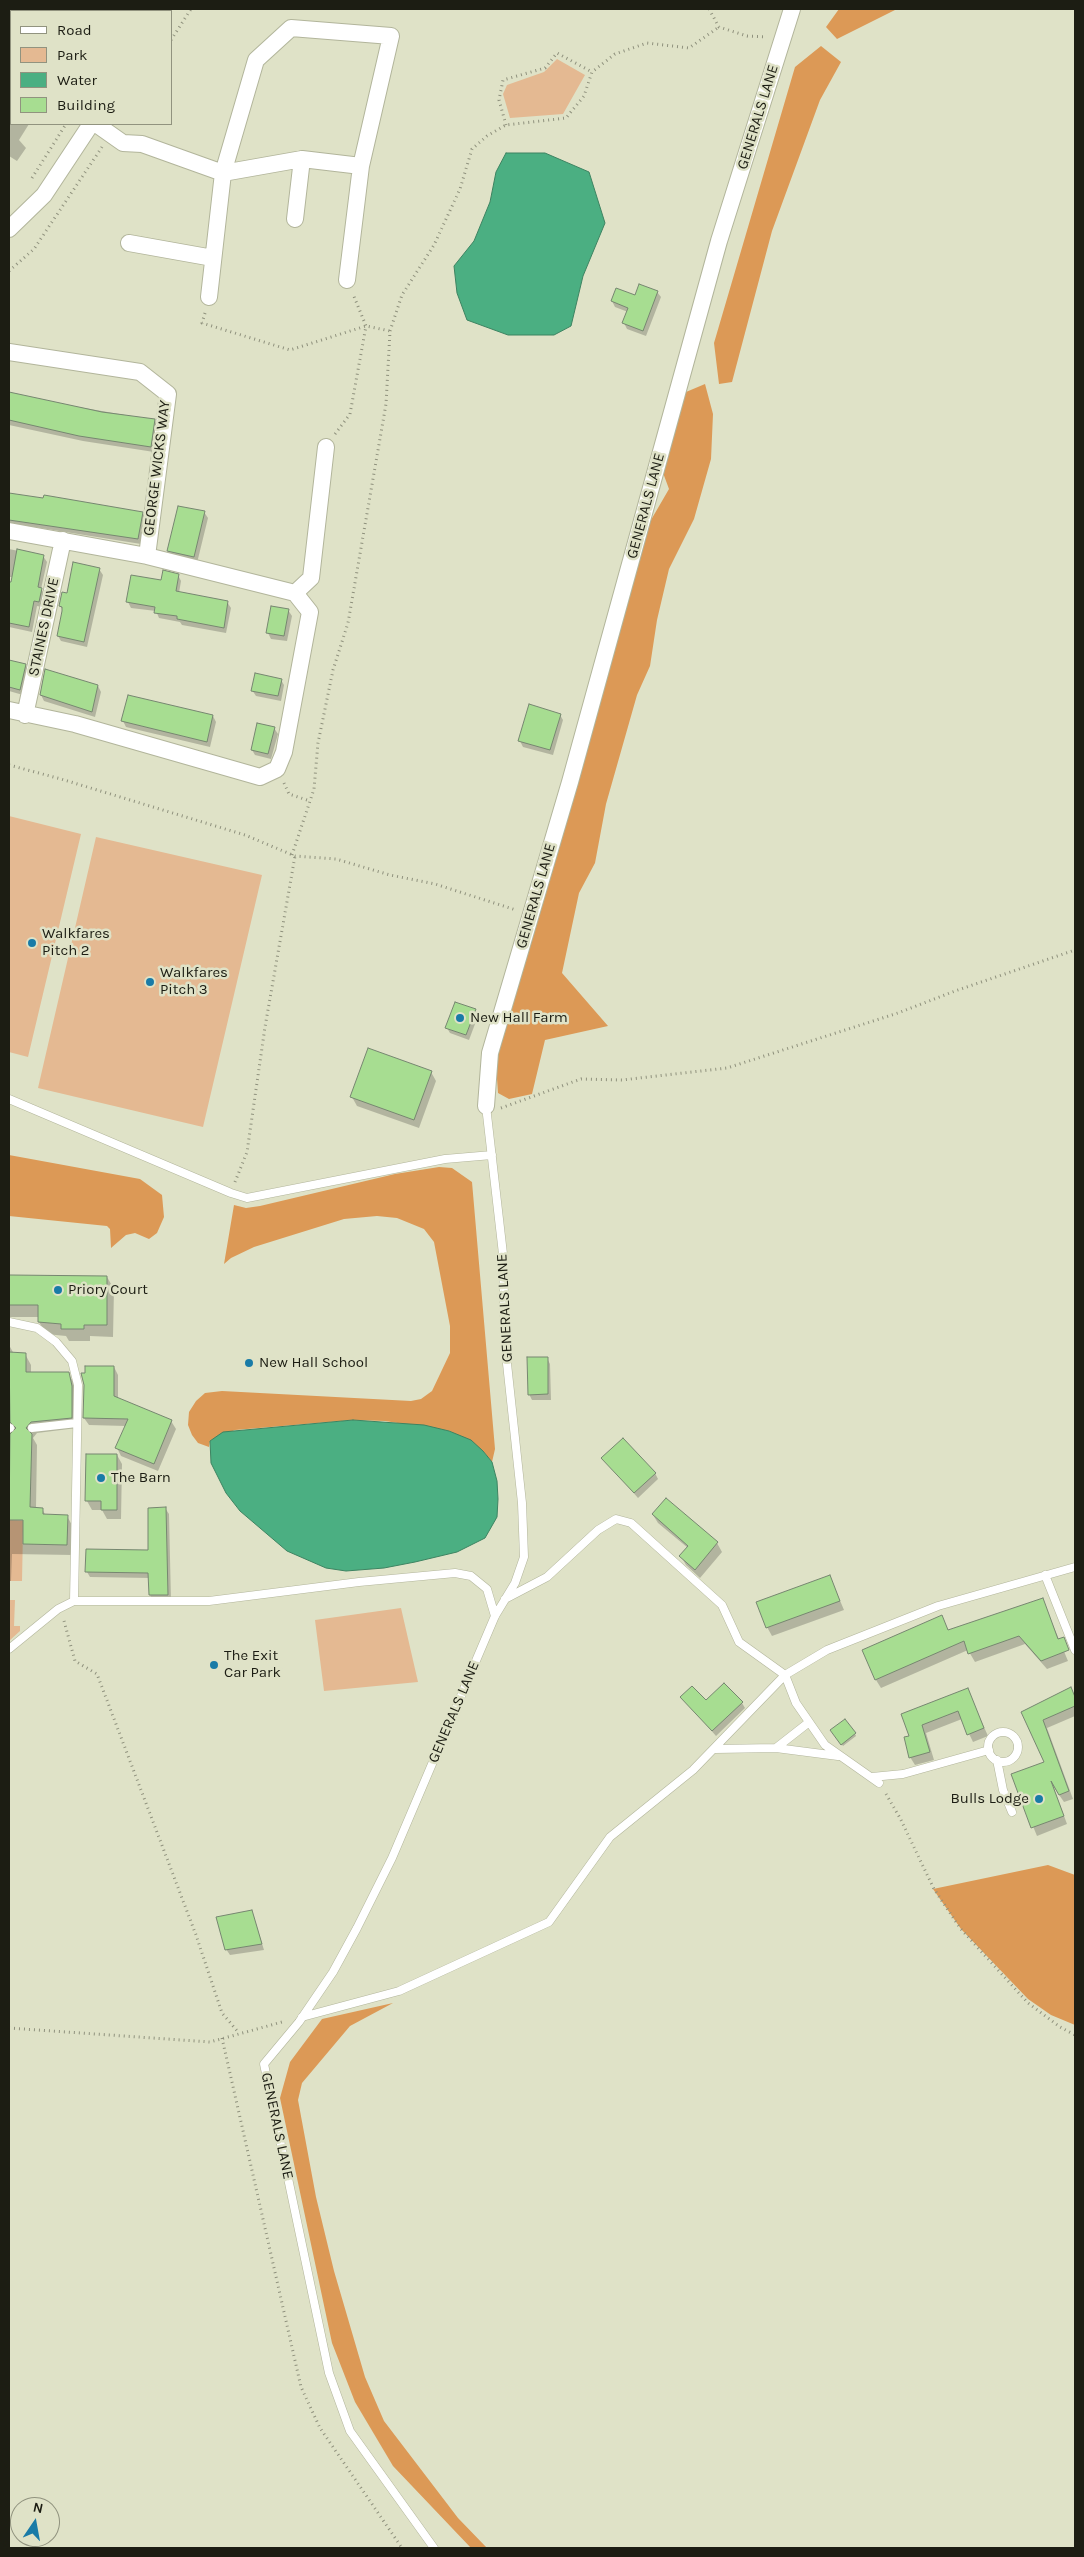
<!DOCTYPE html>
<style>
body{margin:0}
#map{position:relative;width:1084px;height:2557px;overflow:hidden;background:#dfe2c7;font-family:Karla,sans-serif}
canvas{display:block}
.frame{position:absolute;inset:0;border:10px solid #1c1d13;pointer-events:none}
.legend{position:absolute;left:10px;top:10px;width:162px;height:115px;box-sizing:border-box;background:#dfe2c7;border:1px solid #91937f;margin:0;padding:6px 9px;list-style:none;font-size:15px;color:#1c1d13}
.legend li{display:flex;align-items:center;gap:10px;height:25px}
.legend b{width:25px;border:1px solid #91937f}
.north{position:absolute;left:10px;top:2497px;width:50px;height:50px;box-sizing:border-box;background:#dfe2c7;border:1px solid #91937f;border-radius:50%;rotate:12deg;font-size:14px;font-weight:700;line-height:20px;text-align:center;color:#1c1d13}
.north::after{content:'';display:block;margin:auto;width:18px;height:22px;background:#197ba7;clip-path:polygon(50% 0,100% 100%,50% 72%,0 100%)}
</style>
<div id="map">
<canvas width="1084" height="2557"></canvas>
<div class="frame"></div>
<ul class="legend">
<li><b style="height:6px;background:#fff"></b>Road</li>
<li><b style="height:14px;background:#e4b992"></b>Park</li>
<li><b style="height:14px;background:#4baf82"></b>Water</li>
<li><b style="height:14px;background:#a7dd91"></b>Building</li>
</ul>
<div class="north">N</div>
</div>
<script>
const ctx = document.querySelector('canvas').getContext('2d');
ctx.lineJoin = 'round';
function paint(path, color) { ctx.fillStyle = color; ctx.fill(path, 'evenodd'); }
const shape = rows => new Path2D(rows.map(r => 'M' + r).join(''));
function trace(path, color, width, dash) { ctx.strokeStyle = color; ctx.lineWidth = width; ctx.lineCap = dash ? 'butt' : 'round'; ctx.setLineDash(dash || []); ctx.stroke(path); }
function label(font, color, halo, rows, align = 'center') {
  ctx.font = font + ' Karla,sans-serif'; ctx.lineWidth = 5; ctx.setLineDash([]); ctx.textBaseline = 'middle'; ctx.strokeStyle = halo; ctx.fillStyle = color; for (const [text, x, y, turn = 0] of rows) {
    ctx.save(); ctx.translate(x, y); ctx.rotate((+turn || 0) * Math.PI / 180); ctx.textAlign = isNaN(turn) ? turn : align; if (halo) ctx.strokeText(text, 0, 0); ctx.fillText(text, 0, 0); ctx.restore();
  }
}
paint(shape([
 [557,59,585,75,563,114,510,118,503,94,507,85,544,72],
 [9,816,81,834,28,1057,9,1052],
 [96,837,262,875,203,1127,38,1088],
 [9,1520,30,1521,23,1531,22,1581,9,1581],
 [9,1600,15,1600,14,1626,20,1626,20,1631,9,1641],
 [401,1608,418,1682,324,1691,315,1620]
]), '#e4b992');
paint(shape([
 [839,9,897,9,837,39,826,27],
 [821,46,841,62,820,100,772,231,732,382,719,384,714,343,795,67],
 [705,384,713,414,711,459,694,519,669,569,657,620,650,666,637,695,606,804,595,863,579,893,562,973,608,1026,545,1040,532,1094,509,1099,498,1093,496,1063,521,970,568,817,595,707,644,532,669,489,659,462,669,415,686,392],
 [9,1155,140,1179,162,1195,164,1217,157,1233,149,1239,135,1233,126,1235,111,1248,110,1229,107,1226,9,1216],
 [439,1167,452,1168,472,1182,495,1449,492,1462,483,1451,449,1431,385,1421,353,1420,235,1430,210,1441,209,1447,198,1443,192,1435,188,1425,189,1412,196,1401,205,1393,222,1391,411,1401,421,1399,432,1391,450,1353,450,1326,434,1242,424,1229,397,1218,377,1216,344,1219,254,1247,231,1258,224,1264,234,1205,246,1208,260,1206,395,1174],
 [1048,1865,1075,1875,1075,2025,1051,2015,1028,1999,961,1929,933,1889],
 [393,2003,350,2026,302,2083,298,2100,316,2197,334,2271,365,2377,384,2421,458,2518,487,2548,471,2548,393,2466,355,2402,332,2343,280,2098,290,2062,322,2019]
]), '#dc9956');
const water = shape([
 [506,153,545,153,589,172,605,223,583,276,571,326,554,335,508,335,467,320,457,293,454,266,474,241,490,202,496,172,506,153],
 [353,1420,424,1425,449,1431,471,1440,483,1451,492,1462,497,1481,498,1499,497,1517,485,1538,457,1552,415,1562,384,1568,346,1571,326,1568,287,1551,240,1511,226,1493,211,1463,210,1441,223,1432,353,1420]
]);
paint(water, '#4baf82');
trace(water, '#3d8361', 1);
paint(shape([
 [11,96,11,124,29,124,19,140,26,148,17,161,9,156,9,100],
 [657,292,661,297,646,336,627,329,624,323,628,312,615,307,612,301],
 [9,395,154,420,157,426,154,452,83,441,9,425],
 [9,494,142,513,145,519,141,544,9,523],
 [204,512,208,518,197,563,172,556,168,551],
 [9,549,43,556,47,562,41,589,45,595,42,607,37,606,32,632,9,627,9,583,12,583,13,577,9,577],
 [99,569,103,575,87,647,61,641,58,636,63,610,60,606,68,595],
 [178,575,181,581,179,593,227,602,231,608,226,633,182,625,180,622,159,618,156,611,131,608,128,602,162,581],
 [288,610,292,616,287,641,271,639,268,633],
 [9,660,25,665,28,671,23,695,9,691],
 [281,680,284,685,281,701,256,696,252,690],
 [98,686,101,692,95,717,44,701,41,695],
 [560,715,563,720,553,755,523,747,520,741],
 [213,716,216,722,210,747,126,727,123,721],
 [274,728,278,734,271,759,255,755,252,750],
 [475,1010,478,1016,469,1040,450,1033,447,1028],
 [431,1072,436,1081,419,1128,357,1106,352,1097],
 [9,1276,107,1277,114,1289,113,1337,90,1336,90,1341,69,1341,66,1336,46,1334,39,1322,39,1317,9,1317],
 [9,1345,14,1354,25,1354,31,1365,31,1373,68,1374,75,1384,77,1428,37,1433,33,1438,37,1445,36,1508,42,1509,46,1516,67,1516,73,1527,72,1555,12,1554,11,1581,9,1581,9,1474,16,1430,11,1422,12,1399,9,1399],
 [547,1358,550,1364,551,1400,532,1400,529,1394],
 [114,1367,118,1375,118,1399,171,1421,176,1429,158,1471,121,1456,117,1448,126,1426,89,1425,84,1418],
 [117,1455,122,1464,121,1519,107,1519,102,1510,92,1510,87,1501],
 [603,1458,655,1473,658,1479,638,1498],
 [666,1500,717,1543,722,1552,700,1578,686,1565,681,1556,688,1548,658,1523,653,1515],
 [165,1508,169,1514,171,1601,153,1601,150,1595,150,1578,90,1577,87,1572,149,1552],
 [830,1577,844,1610,772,1636,767,1627],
 [1042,1599,1068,1661,1047,1669,1025,1644,975,1662,968,1650,881,1688,876,1680,941,1617,949,1631],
 [967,1689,988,1736,973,1742,962,1719,926,1733,934,1760,915,1765,910,1757,911,1736,902,1715],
 [1071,1689,1075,1697,1075,1716,1047,1728,1073,1799,1064,1802,1053,1786,1067,1824,1037,1836,1012,1775,1045,1763,1023,1713],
 [682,1697,706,1702,742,1703,745,1708,716,1736],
 [833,1733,855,1734,856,1736,843,1746],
 [252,1911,264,1950,230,1955,226,1949]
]), '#0003');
const building = shape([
 [639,284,658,291,643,331,622,323,628,308,611,301,616,288,635,295,639,284],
 [9,392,102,412,155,419,151,447,79,436,9,420,9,392],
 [9,493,43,498,44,495,143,512,138,539,9,520,9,493],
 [178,506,205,511,194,557,167,551,178,506],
 [17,549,44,555,38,587,42,588,39,602,34,601,29,627,9,623,9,582,11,582,17,549],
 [73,562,100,568,84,642,57,636,62,611,62,607,59,606,62,592,67,593,73,562],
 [163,570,179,574,176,591,228,601,224,628,177,619,177,616,154,613,155,607,126,602,131,575,161,580,163,570],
 [271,606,289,609,284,636,266,633,271,606],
 [9,660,26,664,20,690,9,687,9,660],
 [45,669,98,685,92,712,40,695,45,669],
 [255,673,282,679,278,696,251,691,255,673],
 [128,695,213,715,207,742,121,721,128,695],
 [529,704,561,714,550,750,518,741,529,704],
 [257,723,275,727,268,754,251,750,257,723],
 [455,1002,476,1009,466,1035,445,1028,455,1002],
 [368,1048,432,1071,414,1120,350,1097,368,1048],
 [9,1275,107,1276,107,1325,84,1325,84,1329,61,1329,61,1324,38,1322,38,1305,9,1305,9,1275],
 [9,1352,26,1353,26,1372,69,1372,72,1386,72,1418,31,1422,26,1428,32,1434,30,1507,43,1508,43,1514,68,1515,67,1545,23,1544,23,1520,9,1520,10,1434,16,1428,10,1422,9,1352],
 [527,1357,548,1357,548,1394,528,1395,527,1357],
 [85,1366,114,1366,114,1396,172,1420,154,1464,115,1448,128,1419,83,1418,84,1385,81,1373,85,1373,85,1366],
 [623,1438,656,1473,634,1493,601,1458,623,1438],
 [86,1454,117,1454,117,1510,101,1510,101,1501,85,1501,86,1454],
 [666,1498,718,1542,695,1570,679,1556,688,1546,652,1514,666,1498],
 [166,1507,168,1595,149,1595,148,1573,85,1572,86,1549,148,1550,148,1508,166,1507],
 [830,1575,840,1601,766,1628,756,1602,830,1575],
 [1043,1598,1058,1639,1064,1637,1069,1650,1041,1661,1019,1636,968,1654,964,1641,875,1680,862,1650,942,1615,948,1630,1043,1598],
 [724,1683,743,1702,712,1731,680,1697,692,1686,706,1700,724,1683],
 [1071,1687,1075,1697,1075,1706,1043,1720,1069,1791,1059,1795,1051,1781,1064,1816,1031,1828,1011,1774,1044,1762,1021,1712,1071,1687],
 [968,1688,984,1728,967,1735,958,1711,922,1725,930,1752,909,1758,904,1737,909,1736,901,1714,968,1688],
 [845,1719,856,1733,841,1745,830,1730,845,1719],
 [252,1910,262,1944,225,1950,216,1917,252,1910]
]);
paint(building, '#a7dd91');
trace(building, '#768670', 1);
const lane = shape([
 [9,1099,231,1193,247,1198,445,1159,492,1155],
 [9,1322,37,1328,56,1342,72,1361,78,1385,74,1601],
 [9,1428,10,1428],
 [32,1428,77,1423],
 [1045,1575,1075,1650],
 [505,1599,547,1577,598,1530,616,1519,631,1523,722,1605,739,1642,785,1675,796,1703,825,1745,879,1783],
 [9,1649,58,1609,74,1601,209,1601,359,1582,455,1573,471,1576,487,1589,495,1616],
 '988 1747a15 15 0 1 1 30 0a15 15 0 1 1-30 0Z',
 [776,1748,808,1723],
 [715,1749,776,1748,838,1756],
 [997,1760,1003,1790,1012,1812],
 [872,1777,903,1774,989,1750],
 [302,2017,399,1991,549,1922,610,1837,693,1770,785,1675,827,1650,938,1606,1075,1567],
 [434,2548,350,2431,329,2373,264,2064,299,2022,333,1972,357,1928,392,1858,495,1616,515,1583,524,1557,522,1503,505,1345,503,1254,486,1106]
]);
const street = shape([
 [88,11,89,9],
 [162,11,163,9],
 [291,28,391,36,361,166,302,159,223,173,256,60,291,28],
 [96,124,123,143,142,144,223,173,209,297],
 [295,219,302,159],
 [9,229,44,195,91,124],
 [129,243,213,258],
 [347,280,361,166],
 [9,352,140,372,168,394,147,556,295,593,310,612,284,752,277,769,260,777,75,724,9,710],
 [9,531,147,556],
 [295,593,311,578,326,447],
 [25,715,63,540],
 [486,1106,490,1053,570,782,719,241,792,9]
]);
trace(lane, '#b2b59b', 9);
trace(street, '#b2b59b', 18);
trace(shape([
 [709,9,719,27,747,36,766,37],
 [137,11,139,9],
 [171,40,191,9],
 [506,125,499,100,503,80,545,68,557,53,592,72],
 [32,178,66,124],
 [9,271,34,249,102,147],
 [205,313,202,323,290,350,366,326,390,331],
 [335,434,350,414,366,326,353,294],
 [9,765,61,779,245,835,295,856,336,859,390,875,435,884,516,910],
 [284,783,289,794,310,801],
 [292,855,314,789,318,743,333,670,348,623,386,404,390,331,402,295,434,245,460,189,472,149,487,136,506,125,566,118,584,96,592,72,615,54,647,43,689,48,719,27],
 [501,1108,581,1079,622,1080,727,1068,898,1013,955,991,1075,950],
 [235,1182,247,1152,265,1027,295,856],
 [64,1621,75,1661,97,1674,196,1935,222,2013,239,2033],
 [886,1794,900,1818,934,1889,960,1928,1028,2003,1060,2027,1075,2035],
 [9,2028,210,2042,282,2022],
 [222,2038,301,2387,320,2428,402,2548]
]), '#8f917d', 3, [1, 4]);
trace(lane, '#fff', 8);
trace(street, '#fff', 16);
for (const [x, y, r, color] of [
 [32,943,5,"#197ba7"],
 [150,982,5,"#197ba7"],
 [460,1018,5,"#197ba7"],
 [58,1290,5,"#197ba7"],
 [249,1363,5,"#197ba7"],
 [101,1478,5,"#197ba7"],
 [214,1665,5,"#197ba7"],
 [1039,1799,5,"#197ba7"]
]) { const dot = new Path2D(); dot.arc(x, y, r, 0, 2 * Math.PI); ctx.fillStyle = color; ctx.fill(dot); trace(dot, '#dfe2c7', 2); }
label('15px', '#1c1d13', '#dfe2c7', [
 ["GENERALS LANE",758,117,-73],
 ["GEORGE WICKS WAY",157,468,-83],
 ["GENERALS LANE",646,506,-75],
 ["STAINES DRIVE",44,627,-78],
 ["GENERALS LANE",536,896,-74],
 ["GENERALS LANE",505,1308,-93],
 ["GENERALS LANE",454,1712,-67],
 ["GENERALS LANE",277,2126,78]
]);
label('15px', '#1c1d13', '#dfe2c7', [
 ["Walkfares",42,934],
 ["Pitch 2",42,951],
 ["Walkfares",160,973],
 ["Pitch 3",160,990],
 ["New Hall Farm",470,1018],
 ["Priory Court",68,1290],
 ["New Hall School",259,1363],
 ["The Barn",111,1478],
 ["The Exit",224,1656],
 ["Car Park",224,1673],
 ["Bulls Lodge",1029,1799,"right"]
], 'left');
</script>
